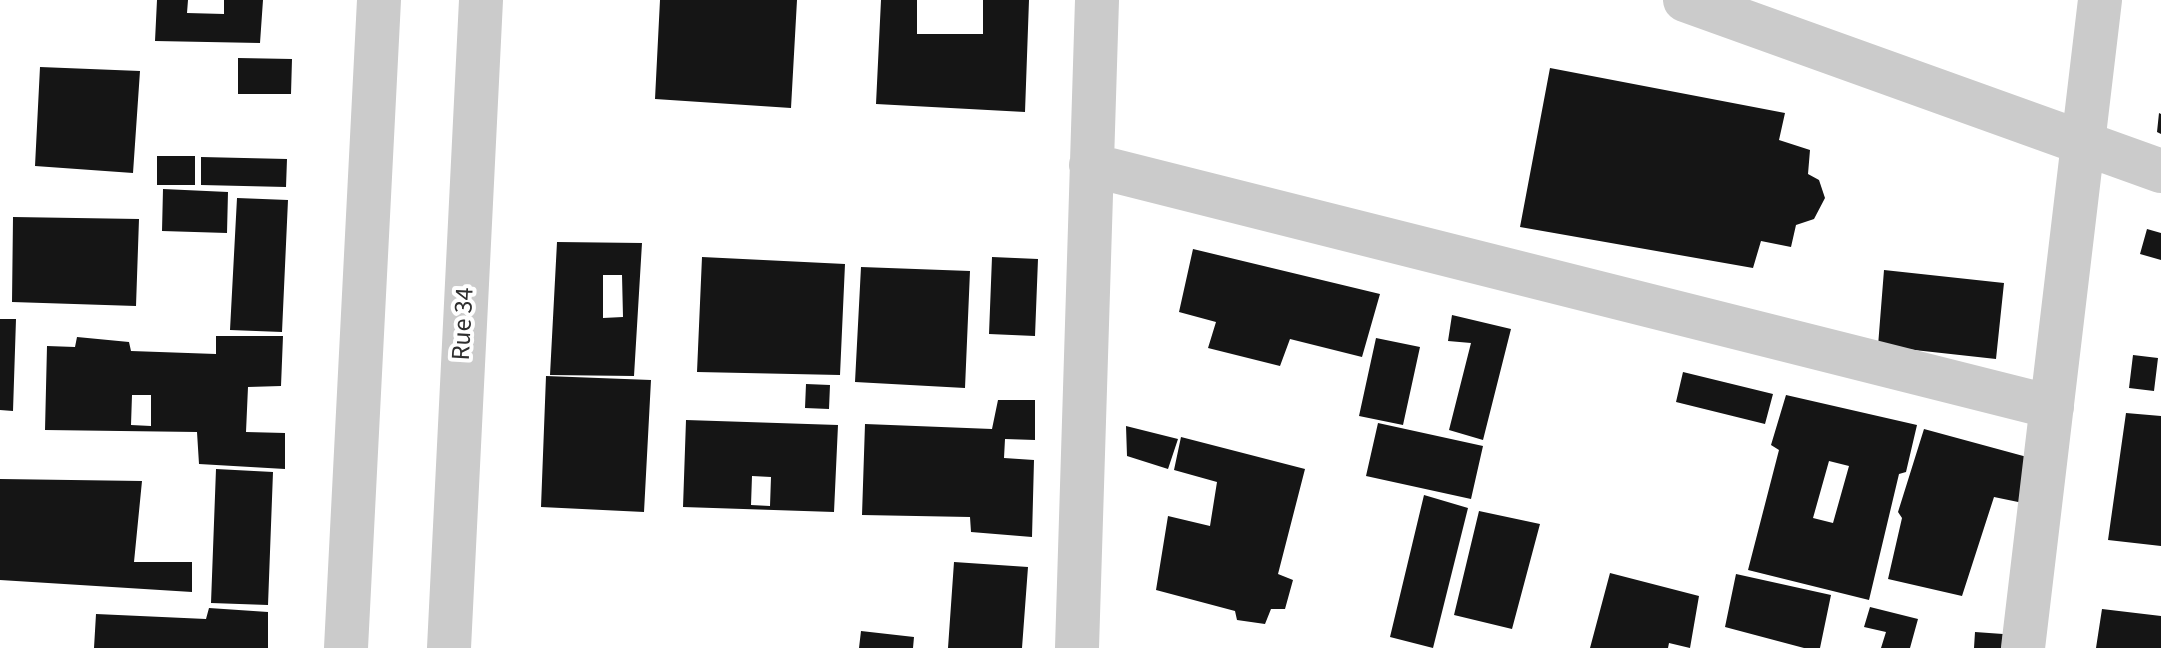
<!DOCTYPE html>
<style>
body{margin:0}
canvas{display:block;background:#fff}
</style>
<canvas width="2161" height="648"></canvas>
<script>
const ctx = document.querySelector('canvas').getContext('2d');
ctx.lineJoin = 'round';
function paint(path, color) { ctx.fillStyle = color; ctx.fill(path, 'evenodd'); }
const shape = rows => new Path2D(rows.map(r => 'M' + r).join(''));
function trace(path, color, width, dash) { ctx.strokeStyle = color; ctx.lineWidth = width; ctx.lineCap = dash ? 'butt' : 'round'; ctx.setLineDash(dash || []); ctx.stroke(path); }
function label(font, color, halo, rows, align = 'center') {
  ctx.font = font + ' "Source Sans 3",sans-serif'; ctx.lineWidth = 8; ctx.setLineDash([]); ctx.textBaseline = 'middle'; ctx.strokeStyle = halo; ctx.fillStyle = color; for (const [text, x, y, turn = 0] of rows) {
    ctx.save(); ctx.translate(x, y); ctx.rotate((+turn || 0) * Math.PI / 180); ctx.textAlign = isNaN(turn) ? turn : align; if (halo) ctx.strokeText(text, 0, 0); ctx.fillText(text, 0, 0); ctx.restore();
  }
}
paint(shape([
 [157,0,188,0,187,13,224,14,224,0,263,0,260,43,155,41],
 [660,0,797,0,791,108,655,99],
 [881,0,917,0,917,34,983,34,983,0,1029,0,1025,112,876,104],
 [238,58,292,59,291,94,238,94],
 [40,67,140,71,133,173,35,166],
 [1550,68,1785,113,1779,140,1810,150,1808,174,1819,180,1825,198,1814,219,1796,225,1791,247,1761,241,1753,268,1520,227],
 [2159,113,2161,114,2161,134,2157,132],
 [157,156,195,156,195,185,157,185],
 [201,157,287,159,286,187,201,185],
 [163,189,228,192,227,233,162,231],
 [237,198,288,200,282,332,230,330],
 [13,217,139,219,136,306,12,302],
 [2147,229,2161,233,2161,260,2140,254],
 [557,242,642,243,634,376,550,375],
 [603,275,622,275,623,317,603,318],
 [1193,249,1380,294,1362,357,1290,339,1280,366,1208,348,1216,322,1179,312],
 [702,257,845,264,840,375,697,372],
 [992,257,1038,259,1035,336,989,334],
 [861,267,970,271,965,388,855,382],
 [1884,270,2004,283,1996,359,1878,346],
 [1452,315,1511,329,1483,440,1449,430,1471,343,1448,341],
 [0,319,16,319,13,411,0,410],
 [216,336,283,336,281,386,248,387,246,432,285,433,285,469,199,464,197,432,45,430,47,346,75,347,77,337,129,342,131,351,216,354],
 [132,395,151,395,151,426,131,425],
 [1376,338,1420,347,1403,425,1359,416],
 [2133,355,2158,358,2154,391,2129,388],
 [1683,372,1773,394,1765,424,1676,402],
 [546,376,651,380,644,512,541,507],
 [806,384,830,385,829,409,805,408],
 [1786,395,1917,425,1906,472,1899,474,1869,600,1748,570,1779,450,1771,445],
 [1829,461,1849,466,1833,523,1813,518],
 [998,400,1035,400,1035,440,1005,439,1004,458,1034,460,1032,537,971,532,970,517,862,515,865,424,992,429],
 [2126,413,2161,416,2161,546,2108,540],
 [686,420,838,425,834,512,683,507],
 [752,476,771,477,770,506,751,505],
 [1378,423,1483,446,1471,499,1366,476],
 [1126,426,1178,439,1168,469,1127,456],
 [1924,429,2027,457,2023,503,1994,497,1962,596,1888,579,1902,518,1898,512],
 [1181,437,1305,469,1278,574,1293,580,1285,609,1271,609,1265,624,1237,620,1235,611,1156,590,1168,516,1210,526,1217,482,1174,470],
 [216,469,273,472,268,605,211,603],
 [0,479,142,481,134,562,192,562,192,592,0,580],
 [1424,495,1468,508,1433,648,1390,637],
 [1479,511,1540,524,1512,629,1454,615],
 [954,562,1028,567,1022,648,948,648],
 [1610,573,1699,596,1690,648,1669,643,1668,648,1590,648],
 [1736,574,1831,595,1820,648,1804,648,1725,627],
 [1870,607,1918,619,1910,648,1881,648,1886,632,1864,627],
 [209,608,268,612,268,648,94,648,96,614,206,619],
 [2102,609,2161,616,2161,648,2096,648],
 [861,631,914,637,913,648,859,648],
 [1975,632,2003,634,2002,648,1974,648]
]), '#151515');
trace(shape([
 [1685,0,2161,171],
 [1091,165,2052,407],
 [346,648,379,0],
 [449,648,481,0],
 [1077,648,1097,0],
 [2023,648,2100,0]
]), '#cbcbcb', 44);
label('26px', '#2e2e2e', '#fff', [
 ["Rue 34",465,324,-87]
]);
</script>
